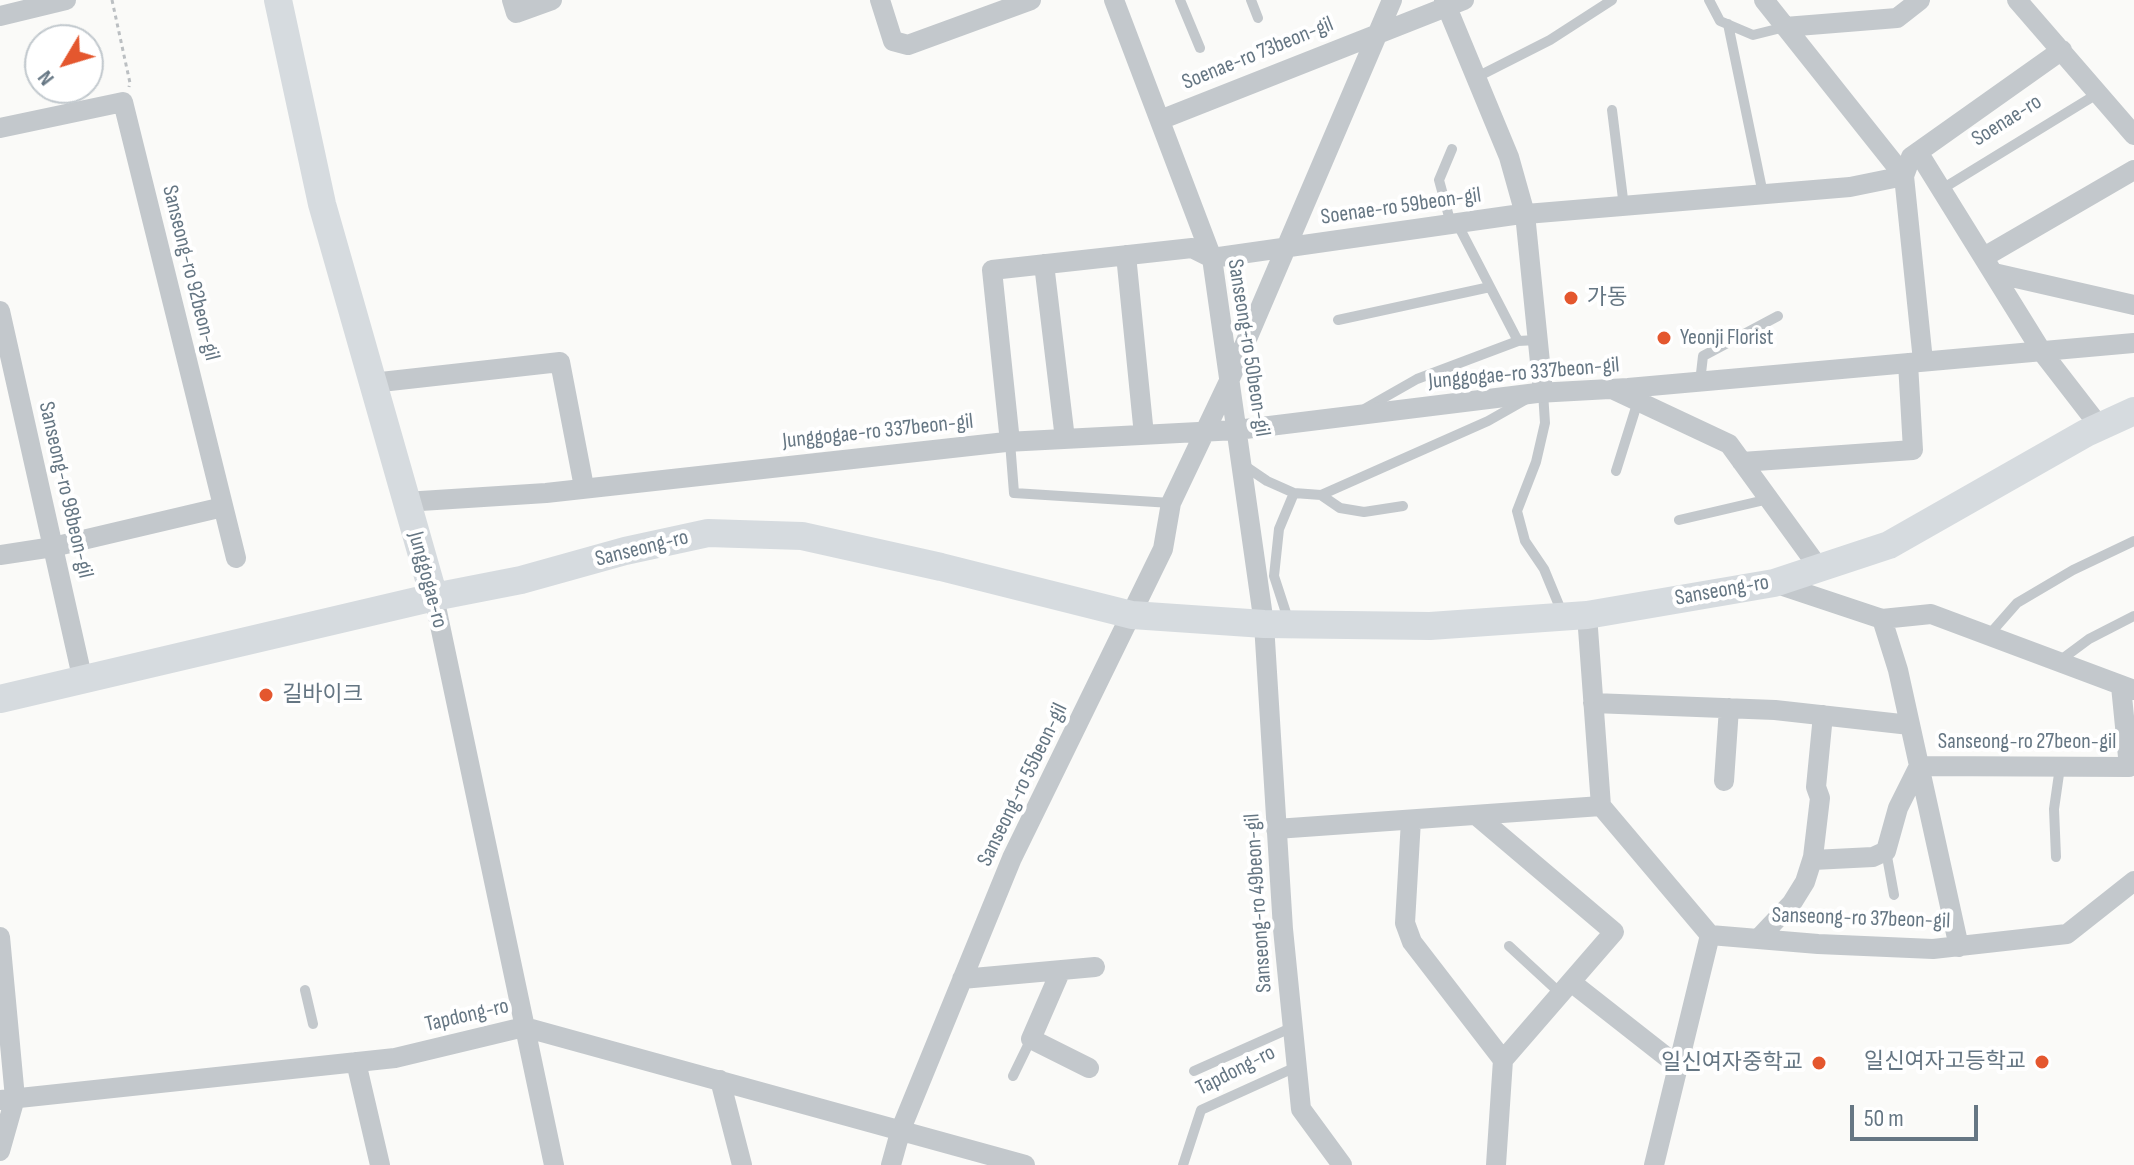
<!DOCTYPE html>
<meta charset="utf-8">
<style>
body{margin:0}
#map{position:relative;width:2134px;height:1165px;overflow:hidden;background:#fafaf8;font-family:"Sofia Sans Condensed",sans-serif}
canvas{display:block}
.north{position:absolute;left:24px;top:24px;width:80px;height:80px;box-sizing:border-box;background:#fff;border:2px solid #c1c8cd;border-radius:50%;rotate:232deg;font-size:22px;font-weight:700;line-height:32px;text-align:center;color:#657683}
.north::after{content:'';display:block;margin:auto;width:28px;height:36px;background:#e4572e;clip-path:polygon(50% 0,100% 100%,50% 72%,0 100%)}
.scale{position:absolute;left:1850px;top:1105px;width:128px;height:36px;box-sizing:border-box;border:4px solid #657683;border-top:0;padding-left:10px;font-size:24px;line-height:28px;white-space:nowrap;color:#657683;-webkit-text-stroke:6px #fff;paint-order:stroke}
</style>
<div id="map">
<canvas width="2134" height="1165"></canvas>
<div class="north">N</div>
<div class="scale">50 m</div>
</div>
<script>
const ctx = document.querySelector('canvas').getContext('2d');
ctx.lineJoin = 'round';
const shape = rows => new Path2D(rows.map(r => 'M' + r).join(''));
function trace(path, color, width, dash) { ctx.strokeStyle = color; ctx.lineWidth = width; ctx.lineCap = dash ? 'butt' : 'round'; ctx.setLineDash(dash || []); ctx.stroke(path); }
function label(font, color, halo, rows, align = 'center') {
  ctx.font = font + ' "Sofia Sans Condensed","Noto Sans KR",sans-serif'; ctx.lineWidth = 8; ctx.setLineDash([]); ctx.textBaseline = 'middle'; ctx.strokeStyle = halo; ctx.fillStyle = color; for (const [text, x, y, turn = 0] of rows) {
    ctx.save(); ctx.translate(x, y); ctx.rotate((+turn || 0) * Math.PI / 180); ctx.textAlign = isNaN(turn) ? turn : align; if (halo) ctx.strokeText(text, 0, 0); ctx.fillText(text, 0, 0); ctx.restore();
  }
}
trace(shape([
 [112,0,130,83,129,87]
]), '#bbbfc2', 3, [4, 4]);
trace(shape([
 [1180,0,1200,48],
 [1251,0,1258,18],
 [1709,0,1720,21,1753,35,1785,27],
 [1728,24,1763,194],
 [1475,78,1550,40,1612,0],
 [1612,110,1624,207],
 [1942,189,2097,94],
 [1457,223,1518,341],
 [1451,224,1439,180,1452,149],
 [1338,320,1490,287],
 [1700,382,1703,356,1778,316],
 [1543,392,1545,423,1536,462,1517,511,1525,541,1544,569,1563,615],
 [1366,408,1417,379,1518,341,1537,340],
 [1010,442,1014,493,1171,503],
 [1242,464,1267,481,1294,493,1321,495,1488,421,1525,400],
 [1616,471,1638,401],
 [1321,495,1340,508,1364,512,1403,506],
 [1679,520,1769,499],
 [1289,622,1274,576,1279,529,1294,493],
 [1988,636,2017,603,2073,570,2134,541],
 [2058,662,2089,639,2134,616],
 [1886,851,1894,895],
 [2056,857,2054,809,2060,767],
 [1509,946,1561,994],
 [305,990,313,1024],
 [1194,1071,1293,1027],
 [1013,1076,1031,1039],
 [1183,1165,1201,1110,1296,1067]
]), '#c3c8cc', 10);
trace(shape([
 [512,0,516,13,552,0],
 [880,0,893,41,908,45,1031,0],
 [1114,0,1212,258,1264,624,1283,929,1301,1109,1342,1165],
 [1444,0,1509,157,1525,214,1543,392],
 [1764,0,1904,176],
 [2017,0,2134,135],
 [0,16,66,0],
 [1785,27,1897,18,1920,0],
 [1160,120,1464,0],
 [0,128,123,102,236,558],
 [1918,152,2042,352,2100,427],
 [1126,255,1144,435],
 [1984,257,2134,170],
 [1044,264,1065,439],
 [1994,273,2134,305],
 [0,311,83,681],
 [1923,361,1904,176,1911,157,2062,50],
 [372,383,560,362,584,487],
 [1614,390,1729,444,1819,568],
 [1010,442,992,270,1192,248,1212,258,1514,215,1850,187,1904,176],
 [1742,462,1913,450,1908,363],
 [405,502,546,493,1006,442,1237,430,1537,393,1628,388,2134,343],
 [0,555,53,547,223,507],
 [1774,583,1882,619,1931,614,2134,690],
 [434,597,554,1165],
 [1587,615,1601,806,1710,935,1818,944,1933,949,2067,934,2134,881],
 [1882,619,1898,670,1959,947],
 [1593,703,1775,710,1910,725],
 [1724,781,1729,708],
 [1476,815,1614,932,1503,1060],
 [1411,820,1405,923,1412,942,1503,1060,1496,1165],
 [1276,829,1601,806],
 [1813,860,1873,857,1886,851,1898,808,1919,766,2129,767,2121,686],
 [0,937,15,1098,0,1151],
 [1758,939,1792,903,1805,882,1813,857,1820,798,1816,787,1823,715],
 [1061,970,1031,1039,1089,1068],
 [962,979,1095,967],
 [1571,982,1678,1066],
 [356,1062,380,1165],
 [720,1080,742,1165],
 [0,1100,395,1058,524,1027,1025,1165],
 [891,1165,901,1129,1012,858,1163,549,1171,503,1229,381,1392,0],
 [1654,1165,1710,935]
]), '#c3c8cc', 20);
trace(shape([
 [278,0,322,204,434,597],
 [0,699,434,597,521,580,625,551,708,533,802,536,941,567,1132,615,1264,624,1430,626,1587,615,1774,583,1889,545,2086,433,2134,411]
]), '#d6dbdf', 28);
for (const [x, y, r, color] of [
 [1571,298,8,"#e4572e"],
 [1664,338,8,"#e4572e"],
 [266,695,8,"#e4572e"],
 [2042,1062,8,"#e4572e"],
 [1819,1063,8,"#e4572e"]
]) { const dot = new Path2D(); dot.arc(x, y, r, 0, 2 * Math.PI); ctx.fillStyle = color; ctx.fill(dot); trace(dot, '#fff', 3); }
label('22px', '#657683', '#fff', [
 ["Soenae-ro 73beon-gil",1258,54,-22],
 ["Soenae-ro",2007,121,-32],
 ["Soenae-ro 59beon-gil",1401,207,-8],
 ["Sanseong-ro 92beon-gil",190,273,76],
 ["Sanseong-ro 50beon-gil",1248,348,81],
 ["Junggogae-ro 337beon-gil",1524,374,-5],
 ["Junggogae-ro 337beon-gil",878,432,-6],
 ["Sanseong-ro 98beon-gil",65,490,77],
 ["Sanseong-ro",642,549,-14],
 ["Junggogae-ro",427,580,75],
 ["Sanseong-ro",1722,591,-10],
 ["Sanseong-ro 27beon-gil",2027,742],
 ["Sanseong-ro 55beon-gil",1023,785,-64],
 ["Sanseong-ro 49beon-gil",1259,903,-94],
 ["Sanseong-ro 37beon-gil",1861,919,2],
 ["Tapdong-ro",467,1016,-13],
 ["Tapdong-ro",1236,1071,-27]
]);
label('22px', '#657683', '#fff', [
 ["가동",1587,298],
 ["Yeonji Florist",1680,338],
 ["길바이크",282,695],
 ["일신여자고등학교",2026,1062,"right"],
 ["일신여자중학교",1803,1063,"right"]
], 'left');
</script>
